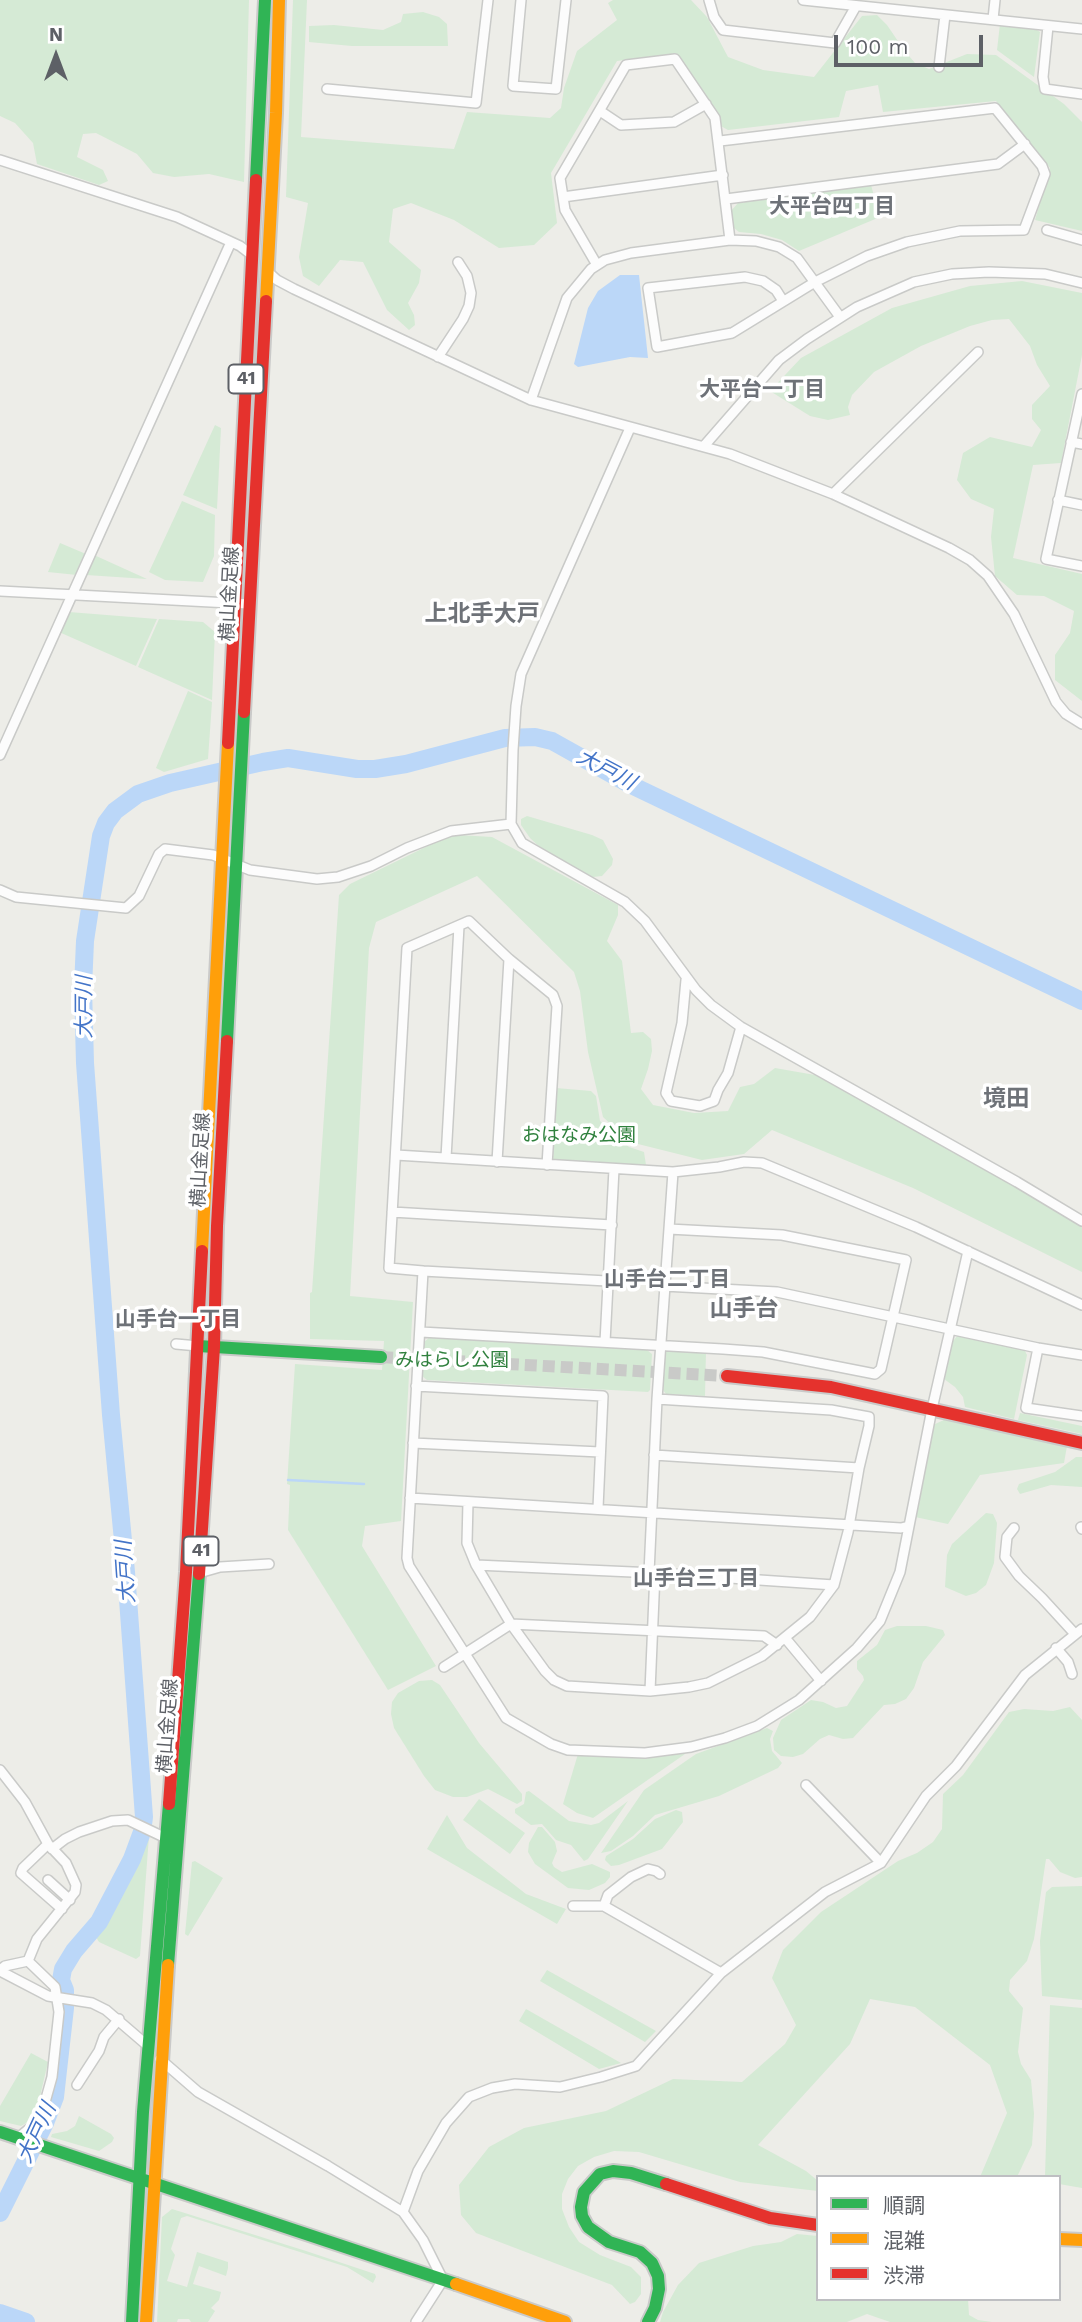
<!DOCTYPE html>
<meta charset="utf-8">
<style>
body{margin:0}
#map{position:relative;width:1082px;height:2322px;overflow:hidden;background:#edede8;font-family:"Work Sans","Noto Sans JP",sans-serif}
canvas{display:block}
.legend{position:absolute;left:816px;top:2175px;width:245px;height:126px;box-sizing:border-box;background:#fff;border:2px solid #bebfc2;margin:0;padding:9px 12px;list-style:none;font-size:21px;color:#5d6066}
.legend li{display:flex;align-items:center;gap:14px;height:35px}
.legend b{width:35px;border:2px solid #bebfc2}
.north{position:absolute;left:21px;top:21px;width:70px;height:70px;-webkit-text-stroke:5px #fff;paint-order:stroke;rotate:0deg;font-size:19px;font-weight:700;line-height:28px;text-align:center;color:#5d6066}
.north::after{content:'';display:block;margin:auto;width:24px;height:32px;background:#5d6066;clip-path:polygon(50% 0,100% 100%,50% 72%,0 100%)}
.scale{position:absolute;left:834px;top:35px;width:149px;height:32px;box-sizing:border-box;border:4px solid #5d6066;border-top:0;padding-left:9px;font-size:21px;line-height:24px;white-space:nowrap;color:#5d6066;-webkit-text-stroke:5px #fff;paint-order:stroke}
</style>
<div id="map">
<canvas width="1082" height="2322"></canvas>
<ul class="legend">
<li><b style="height:9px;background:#30b455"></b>順調</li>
<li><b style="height:9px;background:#ff9f0a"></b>混雑</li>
<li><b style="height:9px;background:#e5322d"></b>渋滞</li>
</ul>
<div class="north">N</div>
<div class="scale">100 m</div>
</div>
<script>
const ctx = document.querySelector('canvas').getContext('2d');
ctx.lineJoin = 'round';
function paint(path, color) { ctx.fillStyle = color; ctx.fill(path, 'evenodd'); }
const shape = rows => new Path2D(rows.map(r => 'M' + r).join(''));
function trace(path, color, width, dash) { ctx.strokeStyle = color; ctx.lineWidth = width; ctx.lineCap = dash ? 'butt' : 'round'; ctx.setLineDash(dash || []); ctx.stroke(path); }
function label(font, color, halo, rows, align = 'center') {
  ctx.font = font + ' "Work Sans","Noto Sans JP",sans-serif'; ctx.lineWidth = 7; ctx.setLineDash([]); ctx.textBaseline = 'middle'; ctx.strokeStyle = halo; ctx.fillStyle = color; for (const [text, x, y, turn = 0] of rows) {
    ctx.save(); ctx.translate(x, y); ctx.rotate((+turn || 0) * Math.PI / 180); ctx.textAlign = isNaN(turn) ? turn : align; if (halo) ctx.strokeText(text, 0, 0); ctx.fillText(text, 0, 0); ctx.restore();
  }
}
paint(shape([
 [0,0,249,0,244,182,209,174,174,177,153,173,137,154,96,133,83,134,77,157,103,170,108,181,99,185,37,164,33,143,15,123,0,116],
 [293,0,307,0,301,137,454,149,467,112,550,118,561,108,564,88,577,51,617,20,608,3,613,0,691,0,707,17,728,57,763,70,814,77,862,16,877,15,887,25,904,50,915,63,929,69,967,54,996,55,1064,104,1082,122,1082,231,1035,220,1050,168,996,101,883,112,878,85,846,91,839,117,728,130,719,125,719,114,673,54,617,61,551,173,557,223,534,245,499,248,454,220,411,203,393,209,389,242,421,270,419,283,408,303,414,315,415,325,409,330,387,310,363,262,340,260,319,286,303,276,299,257,308,203,286,197],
 [423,12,439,17,447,24,448,46,352,46,309,42,309,26,334,25,383,30,401,22,403,14],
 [1000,24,1034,28,1040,32,1034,77,997,50],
 [871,185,880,217,799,251,782,240,761,234,739,232,734,228,731,211,738,203],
 [1022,281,1082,293,1082,355,1061,463,1033,465,1013,558,1082,574,1082,701,1055,680,1055,655,1070,633,1074,611,1044,596,1017,595,995,576,991,537,994,509,971,499,957,480,963,453,990,437,1032,447,1041,430,1032,419,1032,405,1050,386,1037,365,1030,346,1009,319,992,320,970,326,921,346,874,372,852,395,848,407,850,415,828,420,810,416,770,391,801,358,892,308,970,286],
 [215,425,221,428,217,509,183,495],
 [182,501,215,515,214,556,203,582,165,580,149,572],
 [60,543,86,554,77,575,48,572],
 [94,555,147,579,86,575],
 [69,612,157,619,136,666,59,632],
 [159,619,203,622,215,632,212,700,138,667],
 [188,691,212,702,208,759,164,772,156,768],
 [527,816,592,835,603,840,613,859,612,865,602,876,593,877,583,874,547,854,530,838,521,825,521,819],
 [459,835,492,837,618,905,618,915,607,941,622,961,631,1033,643,1032,651,1039,652,1051,648,1069,641,1089,653,1105,694,1113,728,1111,740,1087,754,1084,775,1068,815,1075,999,1177,1082,1227,1082,1272,913,1188,772,1130,744,1154,702,1160,630,1142,603,1117,588,1052,580,991,574,972,477,876,376,922,369,948,350,1296,413,1302,401,1521,365,1526,362,1546,436,1666,388,1690,288,1530,290,1485,287,1484,295,1364,382,1370,384,1341,310,1339,310,1293,312,1292,339,895,350,884,444,838],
 [556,1088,591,1091,596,1096,600,1121,629,1147,644,1152,646,1165,553,1161],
 [958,1335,1024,1349,1027,1355,1014,1419,965,1407,963,1397,955,1387,944,1379,953,1341],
 [431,1336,647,1350,652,1354,650,1390,648,1392,427,1380,422,1376,423,1343],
 [670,1350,706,1352,705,1396,666,1394,663,1390,665,1353],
 [1020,1413,1082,1426,1082,1434,1018,1420],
 [946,1419,1067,1446,1064,1463,980,1475,948,1524,915,1517,933,1425],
 [1076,1457,1082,1457,1082,1487,1051,1485,1020,1494,1017,1489,1019,1484,1055,1472],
 [986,1513,993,1514,997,1523,994,1563,986,1585,976,1593,966,1596,945,1587,947,1555,952,1544],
 [897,1626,926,1626,943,1630,945,1635,923,1662,914,1688,906,1699,895,1704,884,1705,853,1738,843,1739,829,1735,820,1739,803,1754,793,1757,781,1756,774,1750,773,1738,781,1720,811,1700,823,1702,836,1708,847,1706,864,1680,863,1676,857,1669,857,1661,877,1645,885,1630],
 [432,1680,440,1685,479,1743,522,1794,522,1801,517,1804,488,1789,467,1797,453,1797,435,1790,424,1776,394,1728,391,1714,392,1702,398,1693,419,1681],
 [1070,1707,1082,1720,1082,1877,1075,1878,1060,1872,1049,1859,1046,1859,1034,1939,1027,1961,1010,1980,1009,1991,1023,2008,1018,2052,1021,2064,1031,2080,1034,2114,1032,2145,1017,2177,980,2177,1007,2113,990,2065,915,2007,870,1999,850,2044,758,2145,806,2171,818,2181,818,2191,740,2182,639,2152,614,2151,594,2157,578,2166,568,2179,562,2194,562,2209,569,2227,579,2242,600,2255,631,2267,641,2277,641,2294,635,2302,630,2304,612,2285,476,2233,461,2215,459,2185,489,2147,524,2128,606,2111,673,2079,742,2082,785,2044,796,2025,772,1978,783,1950,821,1912,898,1861,917,1853,933,1842,942,1829,943,1794,963,1775,1009,1712,1024,1709,1053,1711],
 [767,1728,773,1731,770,1739,772,1751,782,1763,778,1768,719,1796,655,1815,633,1836,611,1851,601,1853,644,1790,696,1754],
 [578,1754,679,1753,685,1754,593,1818,577,1813,563,1804],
 [529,1791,569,1821,591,1825,599,1823,628,1801,588,1859,584,1861,571,1845,556,1840,542,1824,531,1825,515,1813,515,1809,524,1804,526,1792],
 [479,1799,525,1833,510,1854,463,1820],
 [676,1810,682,1812,683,1822,662,1849,619,1865,611,1866,605,1860,606,1856,633,1839,655,1819],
 [447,1815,467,1848,526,1894,566,1909,557,1924,427,1849],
 [538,1827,542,1827,555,1842,557,1851,552,1863,554,1867,562,1872,592,1864,610,1872,610,1877,605,1883,589,1890,568,1888,535,1864,528,1852,529,1843],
 [149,1836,140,1956,136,1959,99,1942,96,1937,141,1853,146,1837],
 [195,1861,223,1878,188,1936,185,1934,192,1862],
 [1082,1886,1082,2000,1042,1996,1040,1941,1046,1892,1052,1887],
 [547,1970,656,2031,645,2042,540,1981],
 [1050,2005,1082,2008,1082,2188,1059,2184,1059,2177,1045,2177],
 [526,2009,621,2063,599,2069,519,2021],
 [31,2053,48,2062,35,2118,21,2126,0,2121,0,2106],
 [79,2116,111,2134,114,2138,112,2142,99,2151,51,2137,52,2134,67,2131,75,2126],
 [172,2209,306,2251,375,2274,376,2277,373,2283,347,2267,187,2216,181,2218,171,2249,175,2255,167,2281,187,2287,197,2252,228,2262,228,2268,226,2276,199,2266,193,2284,221,2292,219,2300,211,2308,215,2311,208,2322,191,2322,189,2319,178,2319,177,2322,157,2322,162,2217],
 [797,2234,818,2236,818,2299,968,2299,969,2315,978,2320,992,2322,890,2322,867,2314,847,2322,660,2322,663,2312,678,2285,699,2263,753,2246,781,2242]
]), '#d5ead5');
paint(shape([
 [620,275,639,275,648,358,630,357,578,367,574,364,588,308,598,291]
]), '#bbd7f8');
trace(shape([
 [288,1480,364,1484]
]), '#bbd7f8', 2.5);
trace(shape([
 [0,2213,45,2123,55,2097,65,2008,65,1990,61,1980,63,1969,74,1951,99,1922,132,1859,142,1832,144,1817,126,1572,111,1415,85,1063,83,988,85,941,101,836,106,823,115,811,138,794,170,783,263,762,288,758,357,769,375,769,406,764,505,738,535,737,552,741,629,784,1082,1001],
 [0,2313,26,2322]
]), '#bbd7f8', 18);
trace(shape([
 [381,1357,727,1376]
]), '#c9cac8', 12, [12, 6]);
const street = shape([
 [521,0,513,86,556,89,566,0],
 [709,0,714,17,723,30,835,43,856,6],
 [803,0,1082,29],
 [993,19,995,0],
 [1048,26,1043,77,1045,89,1082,94],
 [939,67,945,15],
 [327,89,476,103,488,0],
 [600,111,621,125,674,122,706,104],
 [720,141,995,108,1042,166,1045,174,1024,230,960,231,907,242,867,256,815,282,732,333,657,347,648,288,745,277,763,281,776,290,783,301],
 [0,160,177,217,240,246,253,256],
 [563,197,723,175],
 [726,199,998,164,1025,144],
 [1047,230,1082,240],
 [597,265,565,210,560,178,626,65,675,59,715,118,730,240],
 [267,271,277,280,294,289,531,400,730,454,833,494,949,548,970,560,988,576,1014,614,1056,702,1066,714,1082,724],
 [438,357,463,319,469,306,471,293,467,276,458,262],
 [1082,394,1046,559,1082,566],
 [531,400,567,298,591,269,605,260,631,253,730,240,756,241,779,247,797,258,840,317],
 [630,428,521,674,516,706,513,750,511,824,522,843,625,902,645,921,696,990,711,1005,741,1027,1017,1182,1082,1221],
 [1071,442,1082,444],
 [704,446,779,360,807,339,857,307,914,282,952,274,989,272,1045,274,1082,283],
 [833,494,978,352],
 [1058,500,1082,505],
 [0,591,249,604],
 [0,755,231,242],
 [0,890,16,897,126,908,139,896,159,854,165,849,213,855,250,870,317,879,338,877,371,866,407,848,451,831,511,824],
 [686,980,682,1023,666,1093,671,1101,700,1106,714,1101,718,1090,728,1073,741,1027],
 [396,1155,673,1172,719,1167,744,1162,762,1163,916,1227,1082,1305],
 [446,1158,459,926],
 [497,1162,509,959],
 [547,1165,557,1006,553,995,509,959,469,921,407,948,389,1268,423,1271,407,1558,409,1566,506,1718,551,1744,568,1750,645,1753,691,1747,725,1738,757,1726,799,1700,857,1648,880,1621,900,1572,932,1409,968,1251],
 [392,1212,612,1225],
 [423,1271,607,1281],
 [664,1286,777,1292,1038,1348,1082,1355],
 [421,1332,723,1349,763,1352,875,1374,881,1369,906,1260,782,1235,669,1229],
 [605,1342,614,1169],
 [176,1344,198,1346],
 [1038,1348,1026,1408,1082,1416],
 [416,1386,603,1396,598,1508],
 [413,1443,600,1452],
 [654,1455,859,1468],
 [410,1498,901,1528,909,1526],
 [468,1502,467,1543,476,1565,511,1624,545,1671,554,1680,567,1686,650,1691,689,1687,708,1683,762,1656,810,1617,834,1585,848,1532,859,1468,869,1426,869,1417,831,1410,657,1399],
 [1081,1527,1082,1529],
 [1014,1528,1007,1537,1005,1557,1019,1576,1042,1598,1075,1634],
 [476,1565,655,1573,834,1585],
 [199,1573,220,1567,269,1564],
 [649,1573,657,1399,673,1172],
 [786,1639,821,1681],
 [1056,1648,1068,1662,1072,1674],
 [444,1667,511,1624,764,1636,777,1645],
 [650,1691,655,1573],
 [0,1770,25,1802,48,1844,66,1863,76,1885,75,1892,37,1939,28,1961,5,1966,0,1970],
 [806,1785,881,1863],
 [48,1844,23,1868,21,1873,62,1909],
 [52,1849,65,1839,79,1832,112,1821,128,1820,168,1839],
 [48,1880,70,1900],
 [573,1906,604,1906,721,1973],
 [604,1906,608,1895,631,1877,648,1869,656,1871,660,1874],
 [0,1971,48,1996,92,2003,106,2010,148,2046],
 [160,2059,198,2092,328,2166,403,2212,423,2240,443,2280,416,2322],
 [77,2085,99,2051,104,2037,119,2019],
 [18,2138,40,2120,52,2077,59,2012,55,1987,28,1961],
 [403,2212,418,2171,446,2123,469,2097,492,2088,515,2084,560,2087,601,2077,636,2066,721,1973,825,1892,881,1863,926,1796,956,1766,1025,1675,1082,1629]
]);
const fast = shape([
 [256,180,265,0],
 [227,1041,244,712],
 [198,1346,381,1357],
 [168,1965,199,1574],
 [0,2132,456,2284],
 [132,2322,143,2112,169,1804],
 [648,2322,655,2308,659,2289,658,2276,652,2263,640,2252,609,2242,588,2227,582,2216,581,2207,584,2192,600,2174,613,2171,631,2173,666,2184]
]);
const slow = shape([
 [266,301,276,113,279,0],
 [202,1251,228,743],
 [1059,2239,1082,2240],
 [456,2284,565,2322],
 [146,2322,168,1965]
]);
const jam = shape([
 [244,712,266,301],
 [228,743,256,180],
 [727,1376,831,1387,1082,1443],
 [199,1574,214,1347,217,1226,227,1041],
 [169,1804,186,1572,202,1251],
 [666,2184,770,2218,818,2225]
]);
trace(street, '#c9cac8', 12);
trace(fast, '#cacac9', 16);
trace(slow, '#cacac9', 16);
trace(jam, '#cacac9', 16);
trace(street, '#fcfcfc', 9);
trace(fast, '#30b455', 12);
trace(slow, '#ff9f0a', 12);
trace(jam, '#e5322d', 12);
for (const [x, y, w] of [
 [246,379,35],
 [201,1551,35]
]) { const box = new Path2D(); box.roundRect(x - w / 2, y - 14.5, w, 29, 5); ctx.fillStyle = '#fff'; ctx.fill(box); trace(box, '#5d6066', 2); }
label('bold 18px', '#5d6066', null, [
 ["41",246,379],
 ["41",201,1551]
]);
label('19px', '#5d6066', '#fff', [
 ["横山金足線",230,594,-87],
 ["横山金足線",201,1160,-87],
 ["横山金足線",168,1726,-86]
]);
label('19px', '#30813e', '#fff', [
 ["おはなみ公園",579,1135],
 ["みはらし公園",452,1360]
]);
label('bold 21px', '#6e7278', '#fff', [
 ["大平台四丁目",832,207],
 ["大平台一丁目",762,390],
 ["山手台二丁目",667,1280],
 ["山手台一丁目",178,1320],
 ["山手台三丁目",696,1579]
]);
label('italic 21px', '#4374c8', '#fff', [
 ["大戸川",606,770,28],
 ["大戸川",85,1007,-90],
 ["大戸川",126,1572,-94],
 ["大戸川",37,2133,-65]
]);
label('bold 23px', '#6e7278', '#fff', [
 ["上北手大戸",482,614],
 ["境田",1006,1099],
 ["山手台",744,1309]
]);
</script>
